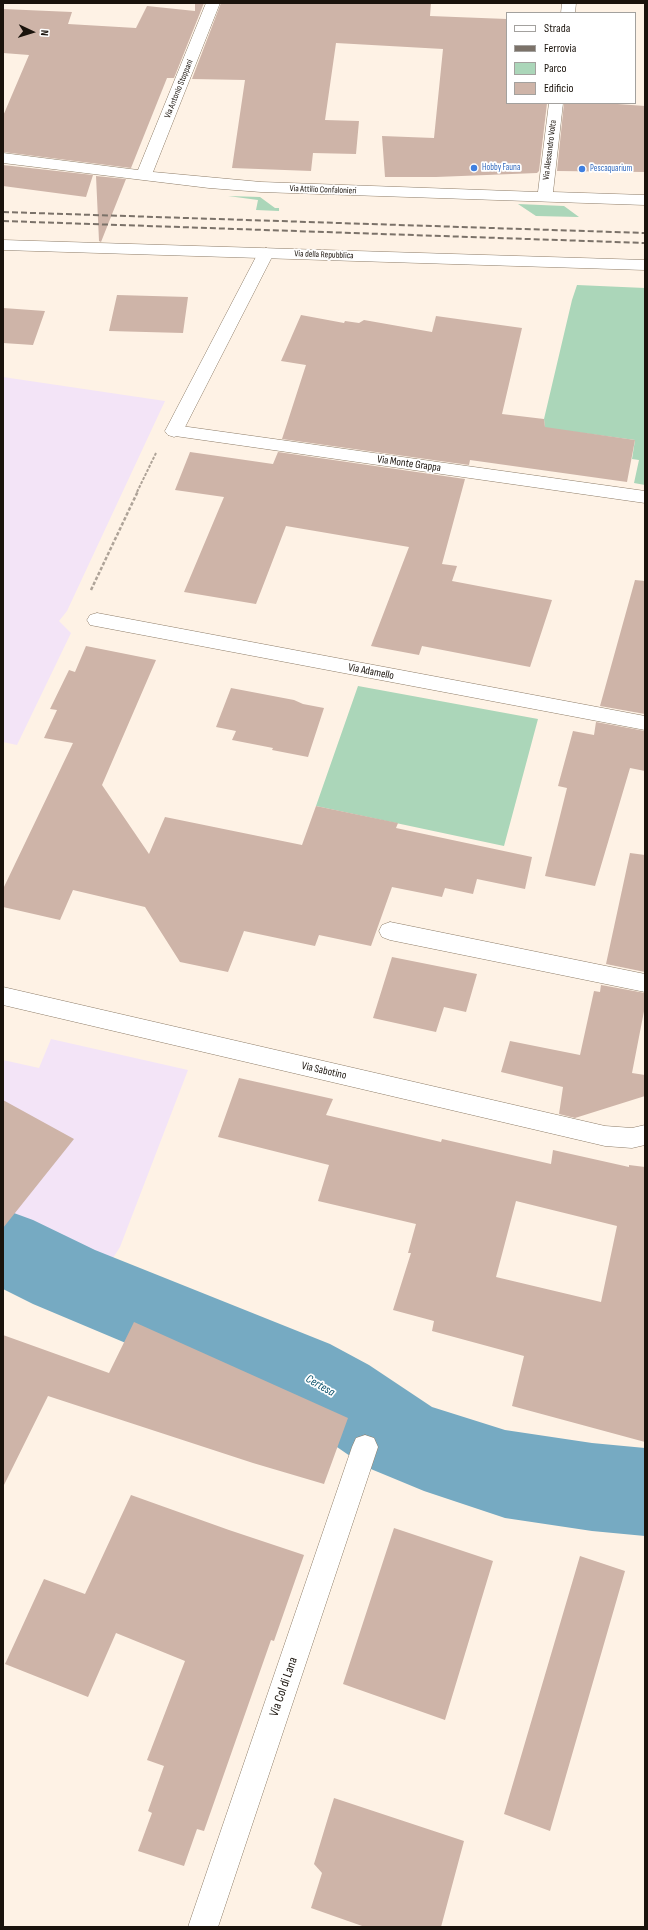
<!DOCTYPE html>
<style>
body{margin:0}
#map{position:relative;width:648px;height:1930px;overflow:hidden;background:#fef2e5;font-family:"Sofia Sans Condensed",sans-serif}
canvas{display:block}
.frame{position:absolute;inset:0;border:4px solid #1a130c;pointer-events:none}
.legend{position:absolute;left:506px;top:12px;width:130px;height:92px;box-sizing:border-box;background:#fff;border:1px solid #a3a19e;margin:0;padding:5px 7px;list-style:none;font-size:12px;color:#1a130c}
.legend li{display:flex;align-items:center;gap:8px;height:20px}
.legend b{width:20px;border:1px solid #a3a19e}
.north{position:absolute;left:12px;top:12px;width:40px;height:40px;-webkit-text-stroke:3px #fff;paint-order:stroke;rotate:94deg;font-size:11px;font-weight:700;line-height:16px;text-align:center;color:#1a130c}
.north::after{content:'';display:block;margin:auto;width:14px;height:18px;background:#1a130c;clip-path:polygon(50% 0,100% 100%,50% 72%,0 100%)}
</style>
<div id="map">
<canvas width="648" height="1930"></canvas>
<div class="frame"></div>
<ul class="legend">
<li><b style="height:5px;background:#fff"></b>Strada</li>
<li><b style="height:5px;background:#7b7269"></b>Ferrovia</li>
<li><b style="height:11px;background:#abd6b9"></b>Parco</li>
<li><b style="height:11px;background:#ceb4a8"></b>Edificio</li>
</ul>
<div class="north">N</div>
</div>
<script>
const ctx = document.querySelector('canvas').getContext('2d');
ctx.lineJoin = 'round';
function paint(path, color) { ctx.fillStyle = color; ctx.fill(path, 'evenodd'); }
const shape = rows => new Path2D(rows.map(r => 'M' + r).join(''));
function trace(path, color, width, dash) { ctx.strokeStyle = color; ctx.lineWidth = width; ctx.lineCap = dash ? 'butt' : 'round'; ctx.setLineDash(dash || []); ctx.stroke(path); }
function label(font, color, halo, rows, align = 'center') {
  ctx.font = font + ' "Sofia Sans Condensed",sans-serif'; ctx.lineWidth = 3.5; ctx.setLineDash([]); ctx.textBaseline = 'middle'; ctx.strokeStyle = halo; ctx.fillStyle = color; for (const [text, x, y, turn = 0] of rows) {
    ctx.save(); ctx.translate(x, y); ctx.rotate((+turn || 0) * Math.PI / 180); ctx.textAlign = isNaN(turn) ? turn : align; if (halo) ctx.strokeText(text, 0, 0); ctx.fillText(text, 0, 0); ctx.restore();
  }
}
paint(shape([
 [3,377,165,401,67,611,59,621,71,633,17,745,3,742],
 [51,1039,188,1070,120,1247,106,1269,3,1214,3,1060,39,1068]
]), '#f3e4f7');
paint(shape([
 [228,196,260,197,275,208,279,208,279,211,256,210,258,200],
 [518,204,564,206,579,217,536,216],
 [577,285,645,288,645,485,634,483,639,460,632,459,635,440,545,428,544,419,572,300],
 [358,686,538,719,504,846,316,806],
 [3,1214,106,1269,236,1313,304,1340,418,1406,493,1434,569,1452,643,1462,645,1450,645,1473,583,1470,546,1466,444,1439,410,1424,372,1400,345,1379,307,1354,273,1338,130,1287,54,1255,3,1229]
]), '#abd6b9');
paint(shape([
 [3,1209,33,1220,95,1250,330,1344,369,1365,432,1407,505,1430,592,1443,645,1448,645,1536,592,1531,505,1518,424,1491,366,1467,305,1425,266,1402,33,1304,3,1289,3,1209]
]), '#76aac2');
paint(shape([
 [195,3,204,3,174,78,167,78,131,168,3,152,3,116,29,55,3,53,3,9,72,12,68,24,136,28,147,6,195,11],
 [221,3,431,3,430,16,507,19,507,103,547,103,539,171,537,173,436,177,385,177,382,136,434,138,443,49,336,43,325,120,359,121,356,154,313,153,311,171,232,168,245,80,192,79],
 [564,103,604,103,645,106,645,172,557,171],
 [3,165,93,175,86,197,3,186],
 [96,176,126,179,101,242,99,241],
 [117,295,188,297,183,333,109,331],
 [3,308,45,311,33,345,3,343],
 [301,315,344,323,345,321,359,323,364,320,432,332,436,316,522,328,502,414,544,419,545,427,635,440,627,482,470,460,469,465,282,439,306,365,281,361],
 [190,452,273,464,278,452,465,479,442,564,457,566,452,581,552,600,530,667,422,646,419,655,371,646,409,547,286,526,256,604,184,592,224,497,175,490],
 [635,580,645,581,645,714,600,706],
 [86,646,156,660,102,785,149,854,165,817,302,845,316,806,398,823,396,828,532,857,525,889,477,879,473,894,445,888,442,897,392,887,371,946,319,935,315,946,244,931,228,972,180,962,145,907,73,890,60,920,3,907,3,889,73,743,44,738,57,710,50,709,69,670,75,672],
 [231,688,294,700,303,704,324,708,308,757,272,750,273,748,232,740,236,731,216,727],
 [596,722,645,731,645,771,630,768,595,886,545,876,567,788,558,786,573,731,594,735],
 [630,853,645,855,645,972,606,964],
 [392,957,477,974,466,1012,444,1007,436,1032,373,1018],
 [601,985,645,993,645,1006,632,1073,645,1075,645,1096,575,1118,559,1114,563,1087,501,1072,510,1041,580,1055,594,991,600,992],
 [239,1078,333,1099,326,1115,441,1142,442,1139,551,1164,553,1150,629,1167,629,1165,645,1167,645,1442,512,1406,524,1356,432,1331,434,1321,393,1310,411,1253,408,1253,416,1224,318,1201,329,1165,218,1137],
 [516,1201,617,1226,601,1302,496,1277],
 [3,1100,74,1139,3,1228],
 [134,1322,348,1418,324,1484,253,1463,48,1396,3,1487,3,1335,109,1373],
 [131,1495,229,1530,304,1555,274,1641,271,1640,204,1831,197,1829,184,1866,138,1851,152,1813,148,1811,164,1766,147,1760,185,1661,116,1633,88,1697,5,1664,44,1579,85,1594],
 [394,1528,493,1561,445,1720,343,1684],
 [580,1556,625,1571,550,1831,504,1814],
 [334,1798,464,1841,441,1927,365,1927,311,1908,322,1873,314,1864]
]), '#ceb4a8');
const service = shape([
 [266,248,272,250,274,253,183,431,180,435,174,437,168,435,165,431,258,253,260,250,266,248],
 [390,922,645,974,645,992,390,940,382,937,379,931,382,925,390,922]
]);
const minor = shape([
 [206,3,220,3,153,172,261,182,538,192,549,103,563,103,553,192,645,195,645,205,261,192,209,188,3,163,3,153,138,170,206,3],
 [562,3,576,3,575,13,561,13,562,3],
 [3,240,645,260,645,270,3,250,3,240],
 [174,425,645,491,645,503,168,435,165,431,168,427,174,425],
 [97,613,645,716,645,730,90,625,87,620,90,615,97,613],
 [3,987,605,1126,632,1128,645,1125,645,1145,632,1148,605,1146,3,1005,3,987],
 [365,1435,374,1438,378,1447,218,1927,188,1927,352,1447,356,1438,365,1435]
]);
trace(service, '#8e7d69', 1);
trace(minor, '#8e7d69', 1);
trace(shape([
 [137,492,156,453]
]), '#aea398', 2, [3, 1.5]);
trace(shape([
 [91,590,138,491]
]), '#aea398', 2.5, [3.5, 2]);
paint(service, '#fff');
paint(minor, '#fff');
trace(shape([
 [3,212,645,233],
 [3,221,645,243]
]), '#7b7269', 2, [6, 3]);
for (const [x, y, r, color] of [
 [474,168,4,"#3f7fe0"],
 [582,169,4,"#3f7fe0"]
]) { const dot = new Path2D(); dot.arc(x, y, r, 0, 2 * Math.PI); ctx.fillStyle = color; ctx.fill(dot); trace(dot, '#fff', 1.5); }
label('9px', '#1a130c', '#fff', [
 ["Via Antonio Stoppani",179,89,-68],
 ["Via Alessandro Volta",550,150,-83],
 ["Via Attilio Confalonieri",323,190,2],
 ["Via della Repubblica",324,255,2]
]);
label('9px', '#366cbe', '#fff', [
 ["Hobby Fauna",482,168],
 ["Pescaquarium",590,169]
], 'left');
label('11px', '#1a130c', '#fff', [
 ["Via Monte Grappa",409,464,8],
 ["Via Adamello",371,672,11],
 ["Via Sabotino",324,1071,13]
]);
label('italic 12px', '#11566f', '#fff', [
 ["Certesa",320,1386,30]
]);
label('13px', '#1a130c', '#fff', [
 ["Via Col di Lana",284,1687,-71]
]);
</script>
